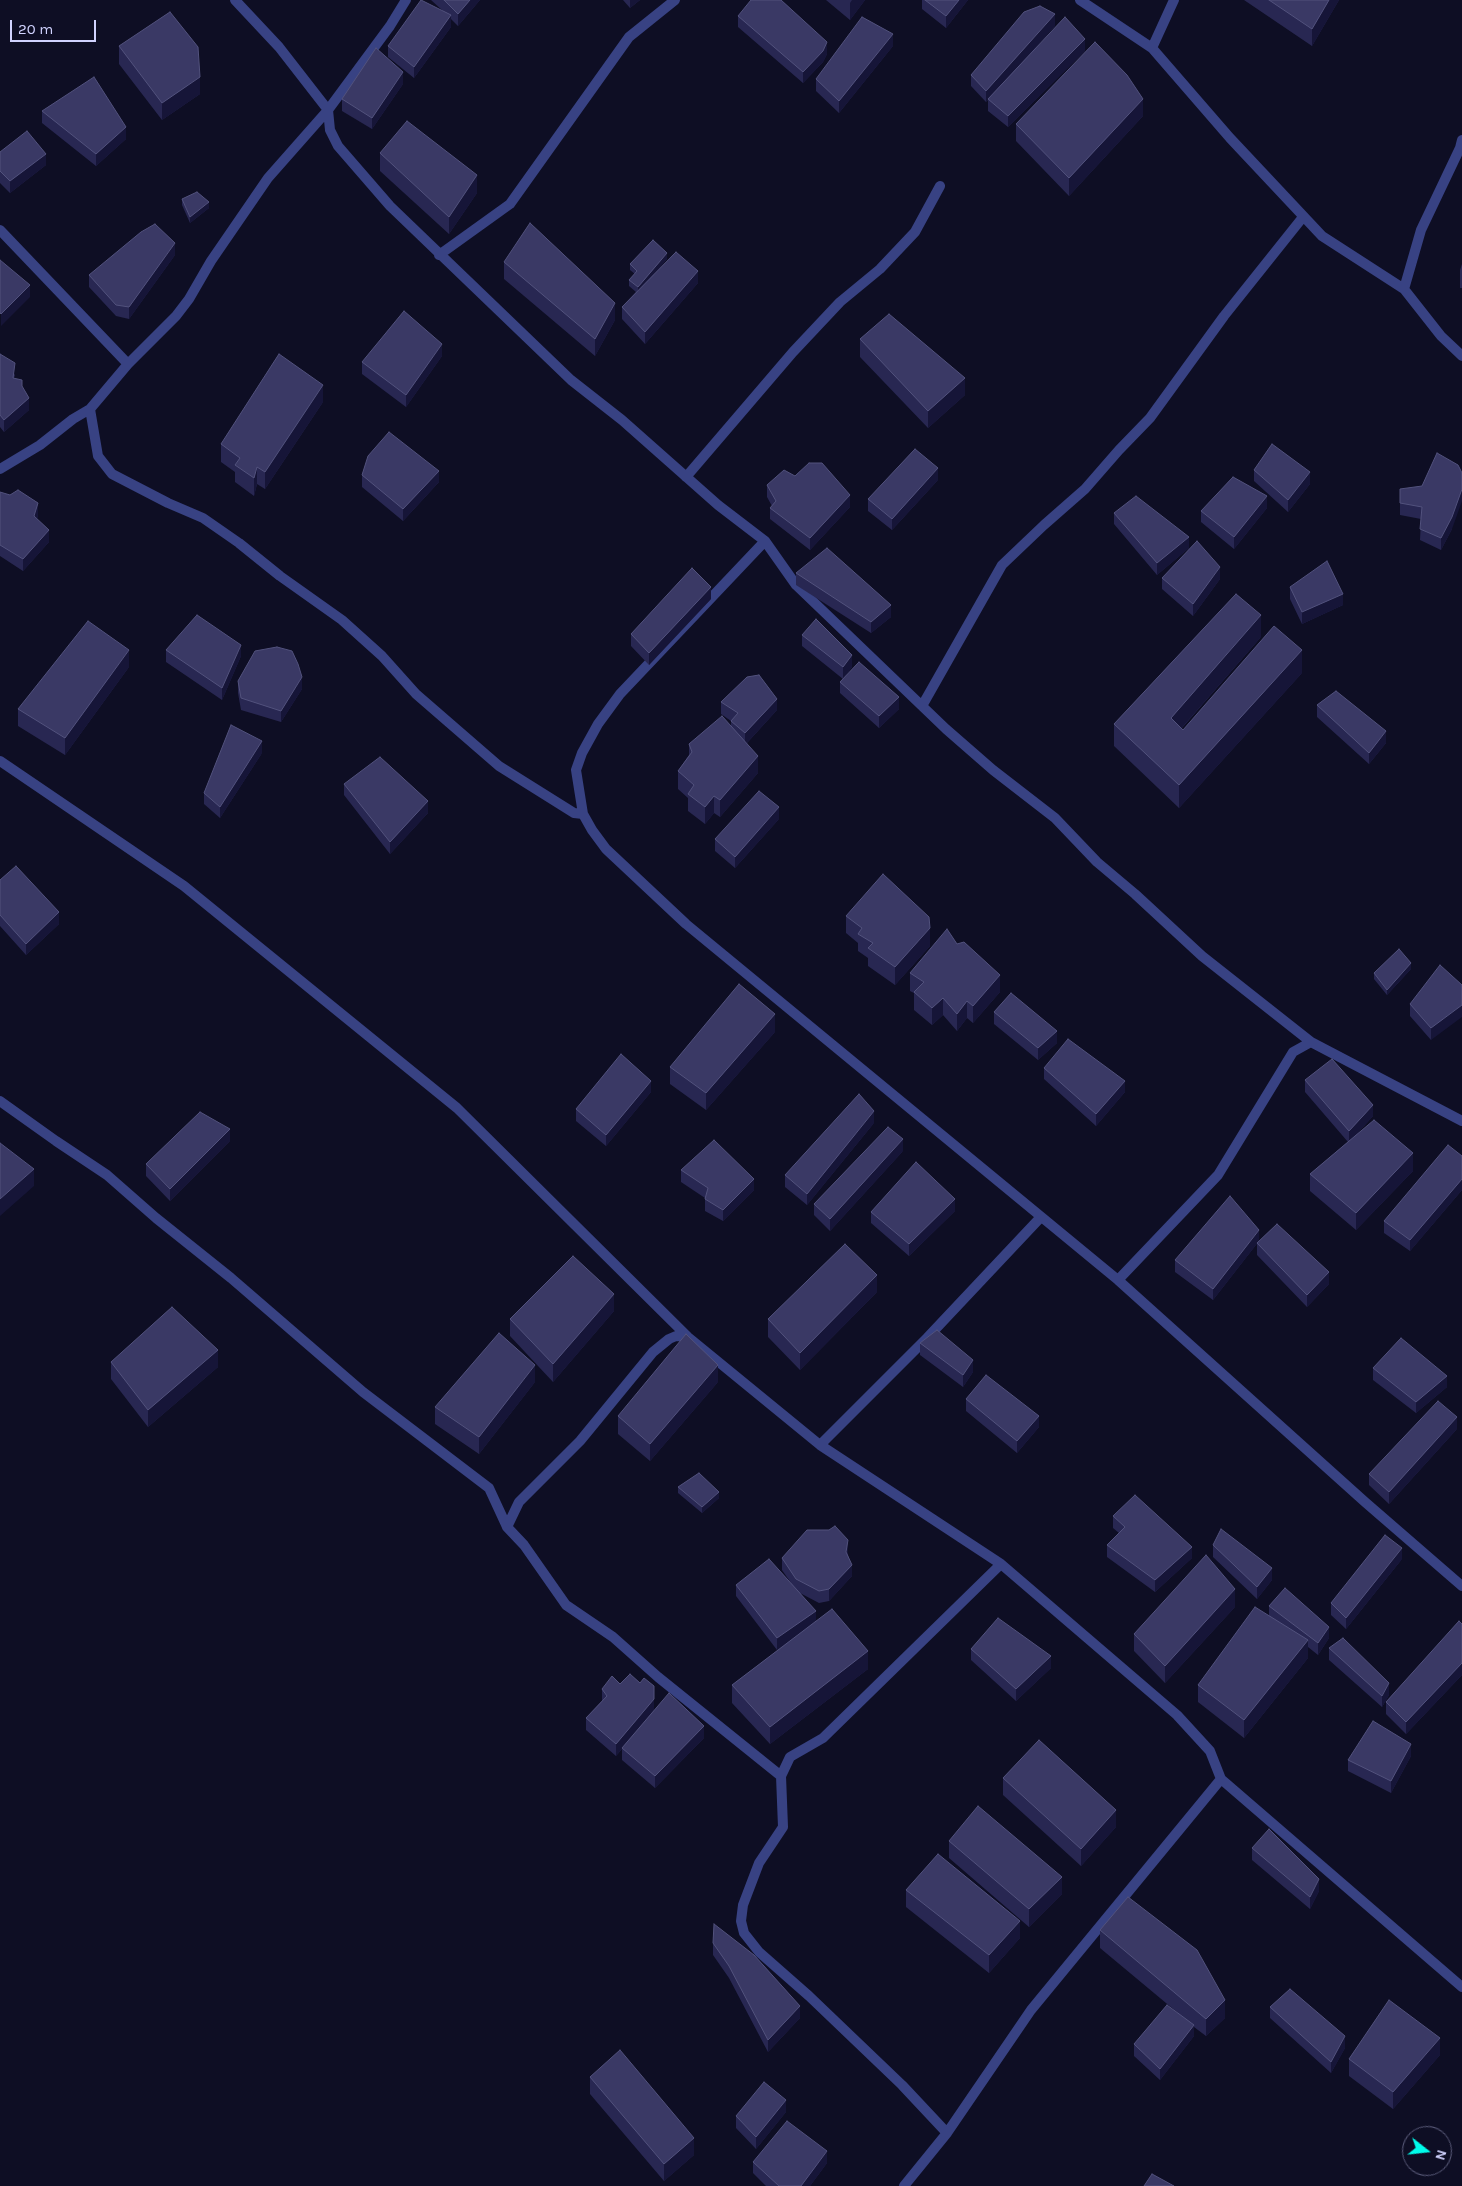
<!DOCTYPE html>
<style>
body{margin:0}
#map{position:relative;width:1462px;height:2186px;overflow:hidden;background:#0e0e24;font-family:Karla,sans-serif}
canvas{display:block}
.north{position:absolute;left:1402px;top:2126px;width:50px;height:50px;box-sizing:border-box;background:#0e0e24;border:1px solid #5c5d7c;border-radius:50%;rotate:106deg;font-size:14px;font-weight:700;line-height:20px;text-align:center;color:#d1d3ff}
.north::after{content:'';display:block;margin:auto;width:18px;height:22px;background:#00fceb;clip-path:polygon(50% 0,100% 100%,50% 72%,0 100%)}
.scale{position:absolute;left:10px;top:20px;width:86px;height:22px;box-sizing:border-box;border:2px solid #d1d3ff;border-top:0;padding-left:6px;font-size:15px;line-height:18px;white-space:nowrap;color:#d1d3ff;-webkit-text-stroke:4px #0e0e24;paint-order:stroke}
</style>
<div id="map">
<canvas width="1462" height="2186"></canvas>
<div class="north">N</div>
<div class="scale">20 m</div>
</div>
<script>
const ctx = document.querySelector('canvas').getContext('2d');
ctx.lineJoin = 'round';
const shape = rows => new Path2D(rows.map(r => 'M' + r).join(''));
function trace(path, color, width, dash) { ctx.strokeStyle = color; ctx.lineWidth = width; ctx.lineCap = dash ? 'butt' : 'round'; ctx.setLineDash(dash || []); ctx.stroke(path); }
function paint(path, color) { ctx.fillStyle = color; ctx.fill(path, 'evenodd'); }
trace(shape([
 [235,0,279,47,328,110,330,130,338,146,390,206,571,380,622,420,718,505,765,541,796,585,946,729,993,770,1055,818,1097,862,1135,894,1202,956,1311,1042,1462,1121],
 [1080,0,1152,48,1230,138,1322,236,1404,289,1441,336,1462,356],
 [1152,48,1174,0],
 [0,230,128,364],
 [439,255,510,204,629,37,675,0],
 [1404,289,1421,230,1460,148,1462,140],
 [90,409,98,456,112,474,168,503,203,518,239,543,280,576,342,620,382,656,416,694,499,766,574,813,583,814],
 [0,469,40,445,73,419,90,409,128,364,176,316,189,299,211,261,268,178,328,110,390,26,406,0],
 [686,477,793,352,840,302,880,269,915,232,940,186],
 [765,541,620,694,598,724,582,753,576,770,583,814,592,830,606,849,686,924,1118,1280,1365,1502,1462,1586],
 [922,706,1002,565,1044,525,1085,489,1119,450,1150,418,1224,316,1303,217],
 [0,761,184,886,457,1108,688,1337,820,1445,1001,1564,1177,1715,1210,1751,1221,1779,1462,1987],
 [0,1101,56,1141,107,1175,156,1218,231,1278,363,1392,489,1488,507,1527],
 [1118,1280,1218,1175,1293,1052,1311,1042],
 [688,1337,676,1336,669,1339,653,1352,580,1441,519,1502,507,1527,524,1545,566,1605,613,1637,658,1677,781,1776],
 [820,1445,927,1338,1040,1218],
 [947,2133,902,2085,809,1996,759,1952,744,1933,741,1921,743,1905,759,1863,783,1827,781,1776,790,1757,823,1738,1001,1564],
 [904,2186,947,2133,1031,2010,1221,1779]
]), '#384283', 10);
paint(shape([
 [431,0,480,0,458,26,451,19,451,27,414,78,388,57,388,46,443,11],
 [623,0,640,0,630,8],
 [826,0,865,0,850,20],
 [922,0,968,0,946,28,922,9],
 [1244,0,1339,0,1312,46],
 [738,16,827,54,823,62,803,83,738,27],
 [1055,26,1018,67,1085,51,1008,127,988,111,988,100,986,102,971,86,971,75],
 [119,46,200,94,162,120,119,64],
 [893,46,839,113,816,91,816,79],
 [403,84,372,129,342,111,342,99],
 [42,111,126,139,96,166,42,123],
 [1143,116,1069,196,1016,141,1016,124],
 [0,152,46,165,10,193,0,183],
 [380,153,477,193,449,234,380,171],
 [182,199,209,208,190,223,182,205],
 [175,255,129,319,116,316,89,287,89,275],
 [667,259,653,275,698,283,645,344,622,319,622,307,636,292,629,286,629,280,635,274,630,270,630,264],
 [504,262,615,320,595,356,504,279],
 [1462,264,1462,288,1460,288,1460,270],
 [860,339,965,395,928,428,860,357],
 [0,354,15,375,14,378,22,386,29,410,4,432,0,427],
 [442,356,406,407,362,374,362,362],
 [323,402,265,489,257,484,254,496,235,482,235,472,221,462,221,444],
 [1254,470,1310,484,1288,512,1254,481],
 [362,475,439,482,403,521,362,487],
 [795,476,850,507,810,550,770,519,770,508,772,506,767,497,767,485],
 [938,480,892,530,868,511,868,499],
 [1400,489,1452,529,1441,550,1420,540,1421,519,1400,515],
 [0,492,38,515,37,519,49,542,23,571,0,556],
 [1267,508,1234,549,1201,522,1201,511],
 [1114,513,1189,548,1157,575,1114,524],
 [796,573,891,617,871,633,796,585],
 [1162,578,1220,579,1193,616,1162,589],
 [1290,587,1343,605,1302,624,1290,599],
 [711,599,649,665,631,646,631,634],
 [802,635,852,667,843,679,802,646],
 [1261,637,1182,728,1183,730,1302,673,1179,808,1114,746,1114,724],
 [166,650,241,656,222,700,166,662],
 [129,667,65,755,18,726,18,709],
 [238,681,302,689,281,722,241,710,238,693],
 [840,682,899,709,879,728,840,693],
 [721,702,777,710,747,743,758,773,720,817,714,813,705,824,688,811,688,798,678,789,678,771,689,755,689,744,731,726,731,721,721,714],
 [1317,705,1386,743,1369,764,1317,717],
 [262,753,220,818,204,804,204,793],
 [344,784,428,813,390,854,344,795],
 [779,819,735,868,715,851,715,839],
 [0,880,59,924,26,955,0,926],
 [846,916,930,946,895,985,868,966,868,958,858,951,858,943,846,933],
 [957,944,1000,992,973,1023,967,1018,957,1031,943,1015,932,1025,914,1010,914,993,910,991,910,973],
 [1411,969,1387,995,1374,979,1374,973],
 [1462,985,1431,1040,1410,1016,1410,1004],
 [994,1012,1057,1043,1038,1060,994,1024],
 [775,1032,706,1110,670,1084,670,1067],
 [1044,1068,1125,1092,1096,1126,1044,1079],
 [1305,1080,1373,1116,1356,1135,1413,1171,1356,1230,1310,1191,1310,1174,1348,1142,1305,1092],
 [651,1092,606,1146,576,1121,576,1109],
 [874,1123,807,1205,785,1187,785,1175],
 [230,1141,170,1201,146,1176,146,1164],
 [903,1151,830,1231,814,1215,814,1204],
 [1462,1156,1462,1190,1410,1251,1384,1233,1384,1221],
 [681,1170,754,1190,723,1221,705,1211,705,1198,681,1182],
 [955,1211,909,1256,871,1223,871,1212],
 [1259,1241,1213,1300,1175,1272,1175,1260],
 [1257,1243,1329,1284,1307,1307,1257,1255],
 [877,1292,800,1370,768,1337,768,1319],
 [614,1311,553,1382,510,1336,510,1319],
 [920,1343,973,1372,963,1387,920,1355],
 [111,1362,218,1367,148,1427,111,1379],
 [1373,1368,1447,1387,1416,1413,1373,1380],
 [535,1382,479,1454,435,1424,435,1407],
 [718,1382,650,1461,618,1434,618,1416],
 [966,1399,1039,1427,1017,1453,966,1411],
 [1457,1429,1389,1504,1369,1485,1369,1474],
 [678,1487,719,1498,702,1513,678,1493],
 [1113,1516,1192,1558,1155,1592,1107,1557,1107,1545,1119,1533,1113,1528],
 [1213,1545,1272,1580,1257,1599,1213,1557],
 [848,1552,848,1555,852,1576,829,1601,819,1603,800,1593,816,1621,868,1669,770,1744,732,1703,732,1685,802,1632,777,1650,736,1596,736,1585,791,1583,782,1570,782,1558],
 [1402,1559,1346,1629,1331,1615,1331,1603],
 [1269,1606,1329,1638,1318,1655,1308,1647,1308,1658,1244,1738,1198,1702,1198,1685,1269,1616],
 [1235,1607,1165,1683,1134,1651,1134,1634],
 [1462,1624,1462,1675,1406,1734,1386,1714,1386,1702],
 [1329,1648,1389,1695,1382,1707,1329,1660],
 [971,1649,1051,1668,1016,1701,971,1660],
 [640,1683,654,1686,654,1711,704,1738,655,1788,622,1760,622,1749,616,1756,586,1730,586,1718,602,1701,602,1689,620,1684],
 [1411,1756,1391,1793,1348,1771,1348,1760],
 [1003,1778,1116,1827,1081,1866,1003,1795],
 [949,1841,1062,1894,1029,1927,949,1858],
 [1252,1848,1319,1891,1310,1909,1252,1860],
 [906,1890,1020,1938,989,1973,906,1907],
 [1100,1930,1225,2018,1206,2036,1194,2027,1194,2036,1160,2080,1134,2056,1134,2044,1178,2013,1100,1948],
 [713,1943,800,2018,768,2052,729,1978,713,1955],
 [1270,2007,1345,2048,1331,2073,1270,2018],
 [1440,2055,1393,2109,1349,2076,1349,2059],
 [590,2077,694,2155,664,2181,590,2094],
 [786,2112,756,2149,736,2128,736,2116],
 [753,2162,827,2163,810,2186,766,2186,753,2173]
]), '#282752');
paint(shape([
 [470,0,480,0,458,26,458,14],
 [630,0,640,0,630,8],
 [852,0,865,0,850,20,850,3],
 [959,0,968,0,946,28,946,16],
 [1329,0,1339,0,1312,46,1312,29],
 [1055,14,1055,26,986,102,986,91],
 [451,15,451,27,414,78,414,67],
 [893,34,893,46,839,113,839,101],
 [1085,39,1085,51,1008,127,1008,116],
 [827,42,827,54,823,62,803,83,803,72],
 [403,72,403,84,372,129,372,118],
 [200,77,200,94,162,120,162,103],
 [1143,99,1143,116,1069,196,1069,178],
 [126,127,126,139,96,166,96,154],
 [46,154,46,165,10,193,10,181],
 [477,175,477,193,449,234,449,217],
 [209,202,209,208,190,223,190,217],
 [175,243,175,255,129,319,129,307],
 [667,253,667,259,638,293,638,287],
 [698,271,698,283,645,344,645,332],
 [30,285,30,297,1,326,1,314],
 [615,303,615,320,595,356,595,339],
 [442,344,442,356,406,407,406,395],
 [965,378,965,395,928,428,928,411],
 [323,385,323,402,265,489,265,472],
 [29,398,29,410,4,432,4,420],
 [257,467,257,484,254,496,254,478],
 [938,468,938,480,892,530,892,519],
 [439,471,439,482,403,521,403,509],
 [1310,472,1310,484,1288,512,1288,500],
 [1462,489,1462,501,1452,529,1441,550,1441,538],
 [850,495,850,507,810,550,810,538],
 [1267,496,1267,508,1234,549,1234,537],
 [38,503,38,515,34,528,34,516],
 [49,530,49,542,23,571,23,559],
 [1189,537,1189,548,1157,575,1157,563],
 [1220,567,1220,579,1193,616,1193,604],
 [711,587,711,599,649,665,649,653],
 [1343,594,1343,605,1302,624,1302,612],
 [891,605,891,617,871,633,871,622],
 [1261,615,1261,637,1171,740,1171,718],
 [241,645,241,656,222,700,222,688],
 [129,650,129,667,65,755,65,738],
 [1302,650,1302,673,1179,808,1179,785],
 [852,655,852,667,843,679,843,667],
 [302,677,302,689,281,722,281,711],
 [899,697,899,709,879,728,879,716],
 [777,699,777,710,745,745,745,733],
 [1386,731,1386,743,1369,764,1369,753],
 [262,741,262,753,220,818,220,807],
 [758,756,758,773,720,817,720,800],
 [714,796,714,813,705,824,705,807],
 [428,801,428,813,390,854,390,842],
 [779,807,779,819,735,868,735,857],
 [59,912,59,924,26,955,26,944],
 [930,928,930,946,895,985,895,967],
 [1411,963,1411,969,1387,995,1387,990],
 [1000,975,1000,992,973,1023,973,1006],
 [943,998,943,1015,932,1025,932,1008],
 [967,1001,967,1018,957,1031,957,1014],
 [1462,1005,1462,1017,1431,1040,1431,1028],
 [775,1014,775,1032,706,1110,706,1093],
 [1057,1031,1057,1043,1038,1060,1038,1048],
 [651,1081,651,1092,606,1146,606,1135],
 [1125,1081,1125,1092,1096,1126,1096,1114],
 [1373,1105,1373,1116,1349,1143,1349,1131],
 [874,1111,874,1123,807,1205,807,1194],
 [230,1129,230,1141,170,1201,170,1189],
 [903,1139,903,1151,830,1231,830,1219],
 [1413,1153,1413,1171,1356,1230,1356,1213],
 [34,1169,34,1186,0,1216,0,1199],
 [754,1179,754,1190,723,1221,723,1210],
 [1462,1179,1462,1190,1410,1251,1410,1240],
 [955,1199,955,1211,909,1256,909,1244],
 [1259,1230,1259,1241,1213,1300,1213,1289],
 [1329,1272,1329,1284,1307,1307,1307,1295],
 [877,1275,877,1292,800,1370,800,1353],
 [614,1294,614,1311,553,1382,553,1364],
 [218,1350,218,1367,148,1427,148,1410],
 [973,1360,973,1372,963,1387,963,1375],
 [535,1365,535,1382,479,1454,479,1437],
 [718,1365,718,1382,650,1461,650,1444],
 [1447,1376,1447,1387,1416,1413,1416,1402],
 [1039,1416,1039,1427,1017,1453,1017,1441],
 [1457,1417,1457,1429,1389,1504,1389,1492],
 [719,1492,719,1498,702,1513,702,1507],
 [848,1540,848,1552,846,1563,846,1552],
 [1192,1547,1192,1558,1155,1592,1155,1580],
 [1402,1548,1402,1559,1346,1629,1346,1618],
 [852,1565,852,1576,829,1601,829,1589],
 [1272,1568,1272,1580,1257,1599,1257,1587],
 [1235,1589,1235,1607,1165,1683,1165,1666],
 [816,1611,816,1622,777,1650,777,1638],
 [1329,1627,1329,1638,1318,1655,1318,1643],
 [1308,1640,1308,1658,1244,1738,1244,1720],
 [868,1651,868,1669,770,1744,770,1727],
 [1051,1656,1051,1668,1016,1701,1016,1689],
 [1462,1663,1462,1675,1406,1734,1406,1722],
 [1389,1683,1389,1695,1382,1707,1382,1696],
 [654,1699,654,1711,616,1756,616,1744],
 [704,1726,704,1738,655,1788,655,1776],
 [1411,1744,1411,1756,1391,1793,1391,1781],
 [1116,1810,1116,1827,1081,1866,1081,1849],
 [1062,1877,1062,1894,1029,1927,1029,1909],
 [1319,1879,1319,1891,1310,1909,1310,1897],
 [1020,1921,1020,1938,989,1973,989,1955],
 [1225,2000,1225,2018,1206,2036,1206,2019],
 [800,2006,800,2018,768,2052,768,2040],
 [1194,2025,1194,2036,1160,2080,1160,2069],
 [1345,2036,1345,2048,1331,2073,1331,2062],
 [1440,2038,1440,2055,1393,2109,1393,2092],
 [786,2100,786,2112,756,2149,756,2137],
 [694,2138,694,2155,664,2181,664,2164],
 [827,2151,827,2163,810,2186,801,2186]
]), '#161538');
const building = shape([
 [421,0,451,15,414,67,388,46,421,0],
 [444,0,470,0,458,14,444,0],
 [751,0,781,0,827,42,823,51,803,72,738,16,751,0],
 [925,0,959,0,946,16,925,0],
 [1269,0,1329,0,1312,29,1269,0],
 [1040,6,1055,14,986,91,971,75,1024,12,1040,6],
 [170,12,198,47,200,77,162,103,119,46,170,12],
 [862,17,893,34,839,101,816,79,862,17],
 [1065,17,1085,39,1008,116,988,99,1065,17],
 [1095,42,1127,75,1143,99,1069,178,1016,124,1095,42],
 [376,48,403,72,372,118,342,99,376,48],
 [94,77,126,127,96,154,42,111,94,77],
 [407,121,477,175,449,217,380,153,407,121],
 [27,131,46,154,10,181,0,171,0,152,27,131],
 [197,192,209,202,190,217,182,199,197,192],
 [530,223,615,303,595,339,504,262,530,223],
 [155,224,175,243,129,307,116,305,89,275,141,232,155,224],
 [653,240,667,253,638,287,629,280,637,271,630,264,653,240],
 [676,252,698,271,645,332,622,307,676,252],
 [0,260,30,285,1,314,0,313,0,260],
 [404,311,442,344,406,395,362,362,404,311],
 [889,314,965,378,928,411,860,339,889,314],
 [0,354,15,363,13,378,22,380,22,386,29,398,4,420,0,415,0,354],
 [279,354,323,385,265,472,257,467,254,478,235,465,240,458,221,444,279,354],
 [389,432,439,471,403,509,362,475,368,456,389,432],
 [1272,444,1310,472,1288,500,1254,470,1272,444],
 [915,449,938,468,892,519,868,499,915,449],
 [1437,453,1458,465,1462,473,1462,489,1452,517,1441,538,1420,529,1422,507,1400,503,1400,489,1422,486,1437,453],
 [809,463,822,463,850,495,810,538,770,508,776,501,767,485,784,470,795,476,809,463],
 [1233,477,1267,496,1234,537,1201,511,1233,477],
 [18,490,38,503,34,516,49,530,23,559,0,545,0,492,10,495,18,490],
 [1136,496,1189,537,1157,563,1114,513,1136,496],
 [1197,541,1220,567,1193,604,1162,578,1197,541],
 [827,548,891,605,871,622,796,573,827,548],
 [1327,561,1343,594,1302,612,1290,587,1327,561],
 [692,568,711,587,649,653,631,634,692,568],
 [1236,594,1261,615,1171,718,1183,730,1274,626,1302,650,1179,785,1114,724,1236,594],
 [197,615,241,645,222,688,166,650,197,615],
 [816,619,852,655,843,667,802,635,816,619],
 [88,621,129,650,65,738,18,709,88,621],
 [277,647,292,651,298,664,302,677,281,711,241,698,238,681,255,651,277,647],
 [859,662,899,697,879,716,840,682,859,662],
 [759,675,777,699,745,733,731,721,738,713,721,702,747,677,759,675],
 [1336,691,1386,731,1369,753,1317,705,1336,691],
 [722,716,758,756,720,800,714,796,705,807,688,794,694,785,678,771,692,752,689,744,722,716],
 [231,725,262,741,220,807,204,793,231,725],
 [380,757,428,801,390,842,344,784,380,757],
 [759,791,779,807,735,857,715,839,759,791],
 [16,866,59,912,26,944,0,915,0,880,16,866],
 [883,874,929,917,930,928,895,967,868,948,873,943,858,934,862,928,846,916,883,874],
 [947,929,957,944,964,942,1000,975,973,1006,967,1001,957,1014,943,998,932,1008,914,992,924,982,910,973,947,929],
 [1399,949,1411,963,1387,990,1374,973,1399,949],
 [1440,965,1462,985,1462,1005,1431,1028,1410,1004,1440,965],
 [739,984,775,1014,706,1093,670,1067,739,984],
 [1011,993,1057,1031,1038,1048,994,1012,1011,993],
 [1068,1039,1125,1081,1096,1114,1044,1068,1068,1039],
 [621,1054,651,1081,606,1135,576,1109,621,1054],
 [1332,1059,1373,1105,1349,1131,1305,1080,1332,1059],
 [859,1094,874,1111,807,1194,785,1175,859,1094],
 [200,1112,230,1129,170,1189,146,1164,200,1112],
 [1374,1120,1413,1153,1356,1213,1310,1174,1374,1120],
 [888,1127,903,1139,830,1219,814,1204,888,1127],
 [714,1140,754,1179,723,1210,705,1199,708,1188,681,1170,714,1140],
 [0,1143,34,1169,0,1199,0,1143],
 [1448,1145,1462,1156,1462,1179,1410,1240,1384,1221,1448,1145],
 [916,1162,955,1199,909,1244,871,1212,916,1162],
 [1230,1196,1259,1230,1213,1289,1175,1260,1230,1196],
 [1277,1224,1329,1272,1307,1295,1257,1243,1277,1224],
 [845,1244,877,1275,800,1353,768,1319,845,1244],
 [573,1256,614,1294,553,1364,510,1319,573,1256],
 [172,1307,218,1350,148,1410,111,1362,172,1307],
 [937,1330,973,1360,963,1375,920,1343,937,1330],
 [499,1333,535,1365,479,1437,435,1407,499,1333],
 [686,1334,718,1365,650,1444,618,1416,686,1334],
 [1401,1338,1447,1376,1416,1402,1373,1368,1401,1338],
 [986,1375,1039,1416,1017,1441,966,1399,986,1375],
 [1438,1401,1457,1417,1389,1492,1369,1474,1438,1401],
 [699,1473,719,1492,702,1507,678,1487,699,1473],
 [1135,1495,1192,1547,1155,1580,1107,1545,1125,1527,1113,1516,1135,1495],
 [835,1526,848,1540,846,1552,852,1565,829,1589,819,1591,796,1579,782,1558,807,1530,829,1530,835,1526],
 [1221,1529,1272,1568,1257,1587,1213,1545,1221,1529],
 [1385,1535,1402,1548,1346,1618,1331,1603,1385,1535],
 [1206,1555,1235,1589,1165,1666,1134,1634,1206,1555],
 [769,1559,816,1611,777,1638,736,1585,769,1559],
 [1285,1588,1329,1627,1318,1643,1269,1606,1285,1588],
 [1255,1607,1308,1640,1244,1720,1198,1685,1255,1607],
 [832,1609,868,1651,770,1727,732,1685,832,1609],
 [998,1618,1051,1656,1016,1689,971,1649,998,1618],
 [1459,1621,1462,1624,1462,1663,1406,1722,1386,1702,1459,1621],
 [1343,1638,1389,1683,1382,1696,1329,1648,1343,1638],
 [630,1674,640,1683,644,1678,654,1686,654,1699,616,1744,586,1718,607,1696,602,1689,612,1676,620,1684,630,1674],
 [669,1693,704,1726,655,1776,622,1748,669,1693],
 [1373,1721,1411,1744,1391,1781,1348,1760,1373,1721],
 [1039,1740,1116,1810,1081,1849,1003,1778,1039,1740],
 [978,1806,1062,1877,1029,1909,949,1841,978,1806],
 [1269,1829,1319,1879,1310,1897,1252,1848,1269,1829],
 [938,1854,1020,1921,989,1955,906,1890,938,1854],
 [1128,1897,1197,1950,1225,2000,1206,2019,1100,1930,1128,1897],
 [714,1924,754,1955,800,2006,768,2040,729,1966,713,1943,714,1924],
 [1290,1989,1345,2036,1331,2062,1270,2007,1290,1989],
 [1389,2000,1440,2038,1393,2092,1349,2059,1389,2000],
 [1167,2005,1194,2025,1160,2069,1134,2044,1167,2005],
 [620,2050,694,2138,664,2164,590,2077,620,2050],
 [764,2082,786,2100,756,2137,736,2116,764,2082],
 [787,2121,827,2151,801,2186,779,2186,753,2162,787,2121],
 [1152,2174,1174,2186,1144,2186,1152,2174]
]);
paint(building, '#3a3965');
trace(building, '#52527d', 1);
</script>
